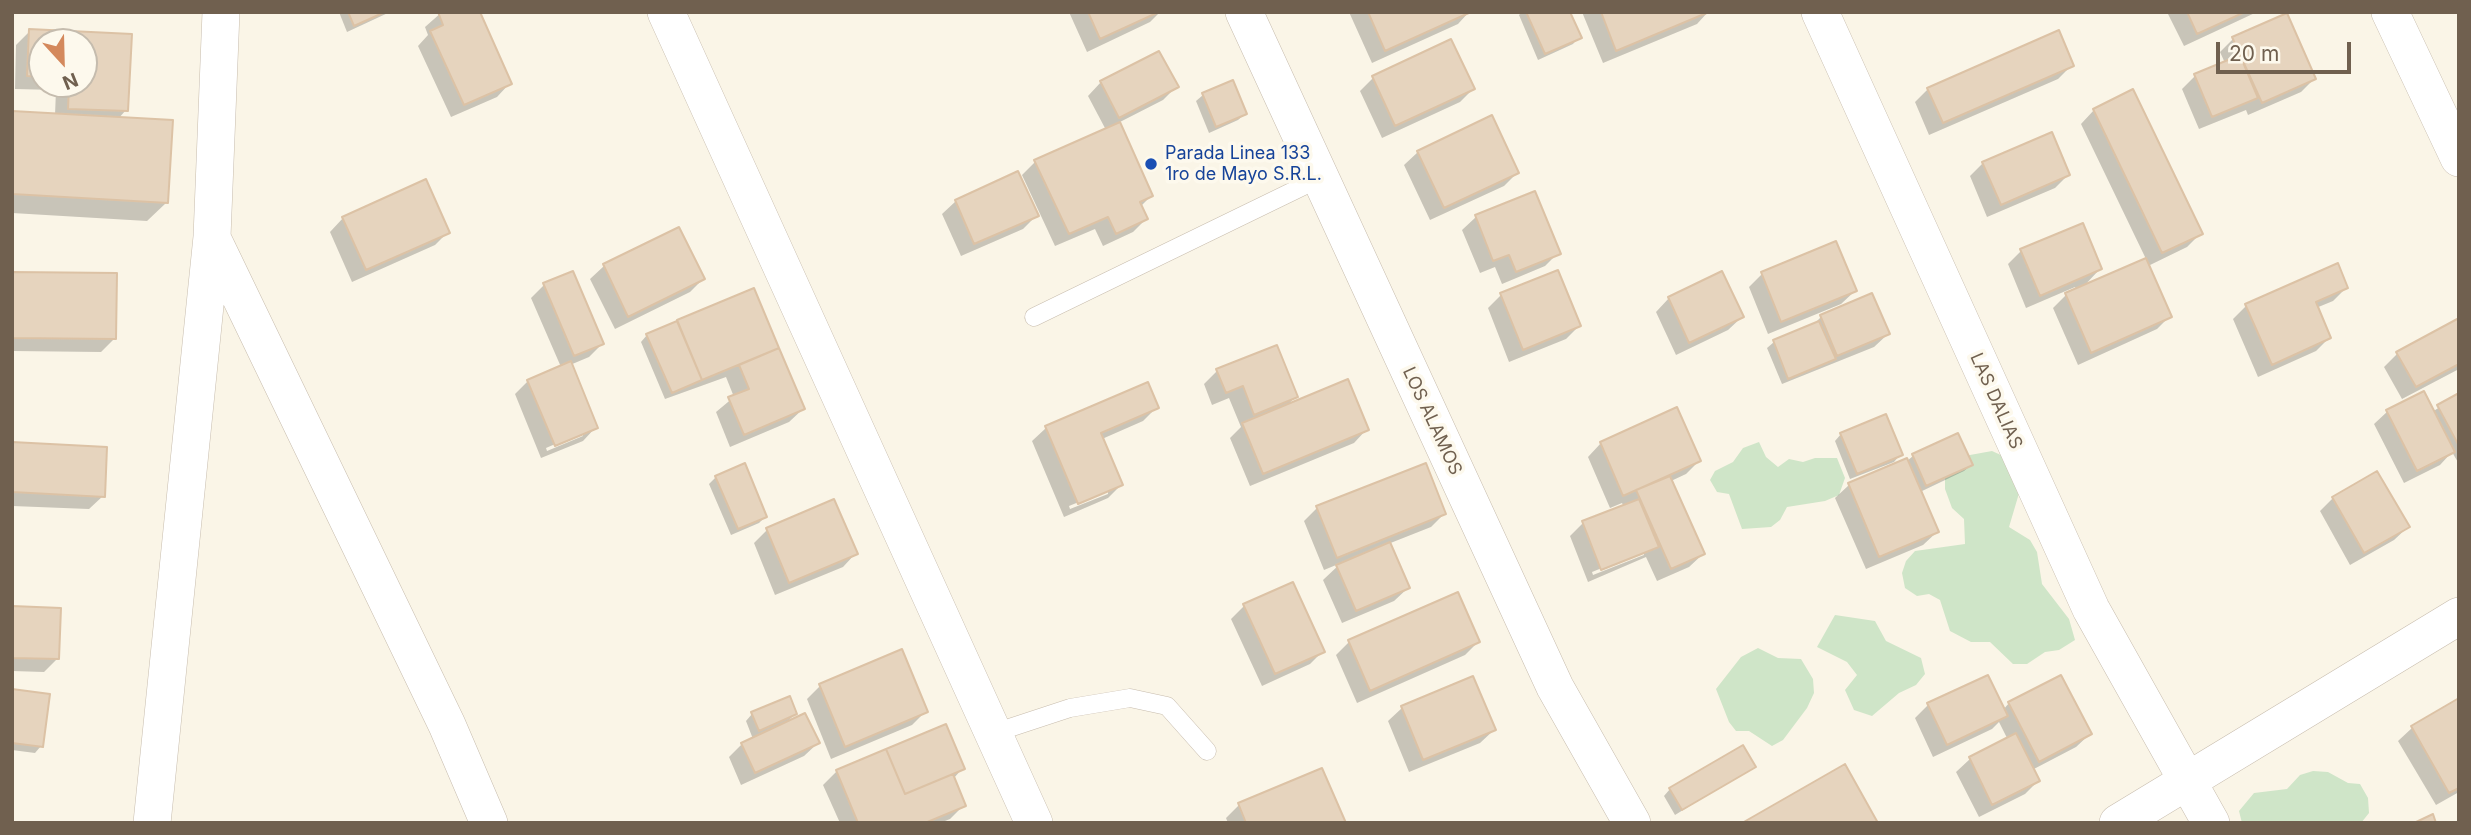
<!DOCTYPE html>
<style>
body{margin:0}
#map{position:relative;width:2471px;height:835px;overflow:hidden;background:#faf5e7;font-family:Inter,sans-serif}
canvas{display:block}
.frame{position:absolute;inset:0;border:14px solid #70604f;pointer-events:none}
.north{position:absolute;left:28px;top:28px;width:70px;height:70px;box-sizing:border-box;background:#fdf9ed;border:2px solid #c5bcae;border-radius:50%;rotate:158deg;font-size:19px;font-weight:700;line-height:28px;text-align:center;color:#70604f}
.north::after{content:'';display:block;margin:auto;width:24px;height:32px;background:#d4895c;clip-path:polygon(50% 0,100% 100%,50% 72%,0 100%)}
.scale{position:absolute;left:2216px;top:42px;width:135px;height:32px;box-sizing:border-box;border:4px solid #70604f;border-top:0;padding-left:9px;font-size:21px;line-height:24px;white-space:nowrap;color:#70604f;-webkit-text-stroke:5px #fdf9ed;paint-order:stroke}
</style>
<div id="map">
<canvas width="2471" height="835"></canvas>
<div class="frame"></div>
<div class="north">N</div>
<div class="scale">20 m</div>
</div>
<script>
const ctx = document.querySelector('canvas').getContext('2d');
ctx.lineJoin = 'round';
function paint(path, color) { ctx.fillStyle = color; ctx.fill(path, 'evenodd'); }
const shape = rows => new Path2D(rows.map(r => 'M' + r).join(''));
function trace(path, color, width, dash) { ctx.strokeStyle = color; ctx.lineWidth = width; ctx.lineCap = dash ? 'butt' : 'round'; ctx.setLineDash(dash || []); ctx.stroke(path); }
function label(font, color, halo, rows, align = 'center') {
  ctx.font = font + ' Inter,sans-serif'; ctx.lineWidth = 7; ctx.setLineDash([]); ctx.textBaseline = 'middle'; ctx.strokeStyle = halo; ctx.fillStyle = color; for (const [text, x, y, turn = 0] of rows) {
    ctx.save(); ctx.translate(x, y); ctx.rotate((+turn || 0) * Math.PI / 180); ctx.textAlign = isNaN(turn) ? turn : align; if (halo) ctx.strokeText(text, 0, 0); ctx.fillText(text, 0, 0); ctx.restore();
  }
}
paint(shape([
 [1759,442,1766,457,1778,467,1789,459,1803,462,1815,458,1837,458,1845,478,1839,495,1825,501,1787,507,1780,520,1771,527,1742,529,1729,494,1717,492,1710,480,1715,471,1733,462,1743,448],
 [1992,451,2003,456,2020,490,2009,527,2030,540,2037,552,2042,584,2069,619,2075,640,2059,650,2045,652,2027,664,2013,664,1990,642,1971,642,1950,631,1940,600,1929,594,1917,596,1905,588,1902,573,1906,561,1915,551,1965,544,1964,519,1952,508,1945,489,1945,468,1959,457],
 [1835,615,1875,621,1886,641,1921,658,1925,674,1916,685,1899,693,1872,716,1854,710,1845,690,1857,675,1847,662,1817,647],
 [1758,648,1778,658,1801,659,1813,679,1814,693,1807,708,1783,740,1772,746,1749,731,1736,731,1729,722,1716,689,1741,657],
 [2313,771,2328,772,2348,783,2360,784,2368,798,2369,813,2361,823,2242,823,2239,811,2254,793,2287,789,2300,775]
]), '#cfe5c8');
paint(shape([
 [339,12,390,12,347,32],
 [442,12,510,83,497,97,451,117,418,46,428,35,425,27],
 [1069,12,1160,12,1150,22,1087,52],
 [1349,12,1469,12,1458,24,1372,63],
 [1522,12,1568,12,1579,37,1573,44,1538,60,1519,15],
 [1582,12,1708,12,1697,24,1603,63],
 [2167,12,2257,12,2184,46],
 [30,31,130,36,126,110,118,119,166,203,147,221,12,213,12,112,55,115,56,90,15,89,16,45],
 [42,42,84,42,84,84,42,84],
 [2233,39,2314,79,2301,92,2248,115,2246,110,2199,129,2182,89,2195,76,2225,63,2220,52],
 [2072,65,2058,79,1929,135,1915,102,1928,89],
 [1373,78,1473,89,1460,102,1382,138,1360,91],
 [1101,82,1176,87,1163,100,1118,123,1151,196,1140,207,1146,219,1133,232,1103,246,1095,229,1055,246,1022,175,1035,162,1106,130,1088,96],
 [1232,82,1245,114,1238,120,1209,133,1196,101,1203,95],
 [2094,110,2201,233,2187,247,2148,266,2170,316,2157,329,2078,365,2053,308,2066,295,2076,290,2075,287,2026,308,2008,264,2021,251,2100,269,2082,288,2146,259,2081,124],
 [1418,152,1517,173,1504,186,1430,220,1404,165],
 [1983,163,2068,175,2055,188,1987,217,1970,176],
 [1534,193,1558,253,1545,266,1502,284,1495,267,1480,273,1462,230,1476,217],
 [956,201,1036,216,1023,229,961,256,942,214],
 [343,218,448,232,435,245,352,282,330,232],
 [679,229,703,279,690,292,615,329,590,279,604,266],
 [12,273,114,339,101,352,12,351],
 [1762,274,1855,291,1841,304,1768,334,1749,287],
 [544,285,602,344,589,357,570,365,596,427,583,441,541,458,515,394,528,381,561,367,531,298],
 [583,432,583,436,547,451,546,448],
 [2346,288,2333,301,2316,308,2329,338,2316,351,2258,377,2233,319,2246,306],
 [753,290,803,409,789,422,730,447,716,412,734,397,726,377,665,399,641,342,647,335],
 [1501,295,1579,326,1566,339,1509,362,1488,308],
 [1669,298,1742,317,1728,330,1676,355,1656,312],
 [1821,317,1888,334,1874,347,1782,384,1767,348,1774,342,1813,325],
 [2459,320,2459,369,2402,399,2384,367,2397,354],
 [1217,371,1296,396,1286,407,1367,429,1354,443,1250,486,1230,438,1241,427,1229,398,1212,405,1204,384],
 [2459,395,2459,464,2452,452,2440,465,2404,483,2374,424,2388,411,2432,412],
 [1157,407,1143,421,1102,439,1121,485,1108,498,1064,517,1032,441,1046,428],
 [1108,490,1108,494,1070,509,1069,506],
 [1841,434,1900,455,1894,462,1850,479,1835,441],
 [1957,435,1971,465,1964,471,1920,492,1937,532,1923,545,1866,569,1835,498,1849,485,1907,461,1913,456],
 [12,443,103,496,89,509,12,506],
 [1601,443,1699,461,1686,474,1671,481,1703,554,1689,567,1657,581,1646,557,1588,582,1570,536,1583,523,1624,507,1622,503,1610,508,1588,457],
 [1644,551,1644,555,1593,575,1592,572],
 [716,477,765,517,759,523,731,535,709,484],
 [2333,498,2408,527,2394,540,2350,565,2320,511],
 [1317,508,1444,514,1431,527,1388,544,1408,588,1394,601,1342,623,1323,580,1341,563,1324,570,1304,521],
 [767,530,856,553,843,567,775,595,754,543],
 [1244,606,1323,651,1310,664,1262,686,1231,619],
 [12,607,57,659,44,672,12,671],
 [1349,642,1478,642,1465,655,1357,703,1336,655],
 [1472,678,1494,730,1480,743,1409,772,1388,721,1402,708],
 [820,686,926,711,912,725,831,759,807,699],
 [12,691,41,746,35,753,12,750],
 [2459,700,2459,792,2436,805,2398,741,2412,728],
 [2009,703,2090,734,2076,747,2032,770,2038,781,2025,794,1979,817,1956,772,1970,759,2008,740,1999,722,1992,729,1933,757,1915,718,1928,705,2003,710],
 [752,714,795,714,786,723,818,743,804,756,741,785,729,757,742,744,753,739,746,721],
 [1753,767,1675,815,1664,796,1670,789],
 [963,768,953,779,964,805,950,819,940,823,840,823,823,785,837,771],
 [1239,805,1344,823,1228,823,1226,818]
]), '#0003');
const building = shape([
 [348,12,385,12,354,26,348,12],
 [471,12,480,12,512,84,464,105,430,31,443,25,438,12,471,12],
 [1088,12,1159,12,1100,39,1088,12],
 [1368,12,1471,12,1385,51,1368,12],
 [1526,12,1570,12,1582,38,1545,54,1526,12],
 [1601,12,1709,12,1616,51,1601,12],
 [2187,12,2245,12,2197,34,2187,12],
 [2287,13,2316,79,2262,103,2232,37,2287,13],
 [29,29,132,34,128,111,68,109,69,84,84,84,84,42,42,42,42,77,27,76,29,29],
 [2059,30,2074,66,1943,123,1927,88,2059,30],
 [1451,39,1475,89,1395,126,1372,76,1451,39],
 [1159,51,1179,87,1119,118,1100,81,1159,51],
 [2240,55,2258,98,2212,117,2194,74,2240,55],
 [1233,80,1247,114,1216,127,1202,93,1233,80],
 [2133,89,2203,234,2162,253,2093,109,2133,89],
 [12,111,173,120,168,203,12,194,12,111],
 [1492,115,1519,173,1444,208,1417,151,1492,115],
 [1120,122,1153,196,1140,202,1148,219,1116,234,1108,217,1069,234,1034,160,1120,122],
 [2052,132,2070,175,2001,205,1982,162,2052,132],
 [1018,171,1039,216,974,244,955,200,1018,171],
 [426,179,450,233,366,270,342,217,426,179],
 [1535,191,1561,254,1516,272,1509,255,1493,261,1475,215,1535,191],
 [2083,223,2102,269,2040,296,2020,249,2083,223],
 [679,227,705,279,628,317,603,264,679,227],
 [1836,241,1857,291,1781,322,1761,272,1836,241],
 [2146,258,2172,317,2091,353,2065,293,2146,258],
 [2338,263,2348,288,2316,302,2331,338,2272,365,2245,304,2338,263],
 [1558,270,1581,326,1523,350,1500,293,1558,270],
 [573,271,604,344,574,356,543,283,573,271],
 [1722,271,1744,317,1689,343,1668,297,1722,271],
 [12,272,117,273,116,339,12,338,12,272],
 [754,288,779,348,702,380,677,320,754,288],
 [1872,293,1890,334,1837,356,1820,315,1872,293],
 [2459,318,2459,364,2416,387,2396,352,2459,318],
 [677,321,702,380,672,393,646,334,677,321],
 [1819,321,1836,359,1788,379,1773,340,1819,321],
 [1277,345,1298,397,1254,415,1243,386,1226,393,1216,369,1277,345],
 [779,348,805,409,744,435,728,397,749,389,739,365,779,348],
 [571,361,598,428,555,446,527,380,571,361],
 [1348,379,1369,430,1263,474,1242,423,1348,379],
 [1148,382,1159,408,1101,433,1123,485,1078,504,1045,426,1148,382],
 [2424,391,2455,452,2417,471,2386,410,2424,391],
 [2459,393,2459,446,2437,405,2459,393],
 [1677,407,1701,461,1623,496,1600,442,1677,407],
 [1886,414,1903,455,1857,474,1840,433,1886,414],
 [1958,433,1973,465,1926,486,1912,454,1958,433],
 [12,442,107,447,105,497,12,492,12,442],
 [1907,458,1939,532,1879,557,1848,483,1907,458],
 [745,463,767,517,738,529,715,476,745,463],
 [1426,463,1446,514,1337,558,1316,506,1426,463],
 [2377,471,2410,527,2364,553,2332,497,2377,471],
 [1670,476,1705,554,1671,569,1636,490,1670,476],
 [834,499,858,554,789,583,766,528,834,499],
 [1639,499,1659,547,1601,570,1582,521,1639,499],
 [1390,542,1410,588,1356,611,1336,565,1390,542],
 [1293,582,1325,652,1275,674,1243,604,1293,582],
 [1458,592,1480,642,1370,691,1348,640,1458,592],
 [12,606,61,608,59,659,12,658,12,606],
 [902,649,928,712,845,747,819,684,902,649],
 [1988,675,2008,716,1947,745,1927,703,1988,675],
 [2061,675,2092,734,2039,762,2008,702,2061,675],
 [1473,676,1496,730,1423,760,1401,706,1473,676],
 [12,689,50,694,43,747,12,743,12,689],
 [790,696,797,714,759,731,751,712,790,696],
 [2459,698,2459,788,2449,793,2411,726,2459,698],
 [805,713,820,743,755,773,741,743,805,713],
 [946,724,965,769,905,794,886,749,946,724],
 [2016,733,2040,781,1992,805,1969,757,2016,733],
 [1743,745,1756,767,1682,810,1669,788,1743,745],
 [886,749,905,794,953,774,966,806,925,823,858,823,836,770,886,749],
 [1845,764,1878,823,1742,823,1845,764],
 [1322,768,1346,823,1246,823,1238,803,1322,768],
 [2433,814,2436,823,2414,823,2433,814]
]);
paint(building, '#e6d4be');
trace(building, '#dcc2a5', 2);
const service = shape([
 [1034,317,1320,178],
 [994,733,1070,708,1130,698,1167,706,1207,751]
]);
const minor = shape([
 [666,12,1034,823],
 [1244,12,1555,687,1632,823],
 [1820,12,2091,609,2211,823],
 [2390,12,2459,158],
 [212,238,447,725,489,823],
 [152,823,212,237,221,12],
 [2118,823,2459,616]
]);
trace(service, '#c7bcad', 19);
trace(minor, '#c7bcad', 38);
trace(service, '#fff', 18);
trace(minor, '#fff', 37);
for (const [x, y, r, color] of [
 [1151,164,7,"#1a4fb4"]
]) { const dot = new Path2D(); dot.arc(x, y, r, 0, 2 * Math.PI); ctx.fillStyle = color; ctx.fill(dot); trace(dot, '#fdf9ed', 2.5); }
label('18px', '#164399', '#fdf9ed', [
 ["Parada Linea 133",1165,154],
 ["1ro de Mayo S.R.L.",1165,175]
], 'left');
label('18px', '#70604f', '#fdf9ed', [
 ["LAS DALIAS",1996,401,66],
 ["LOS ALAMOS",1432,421,65]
]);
</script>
